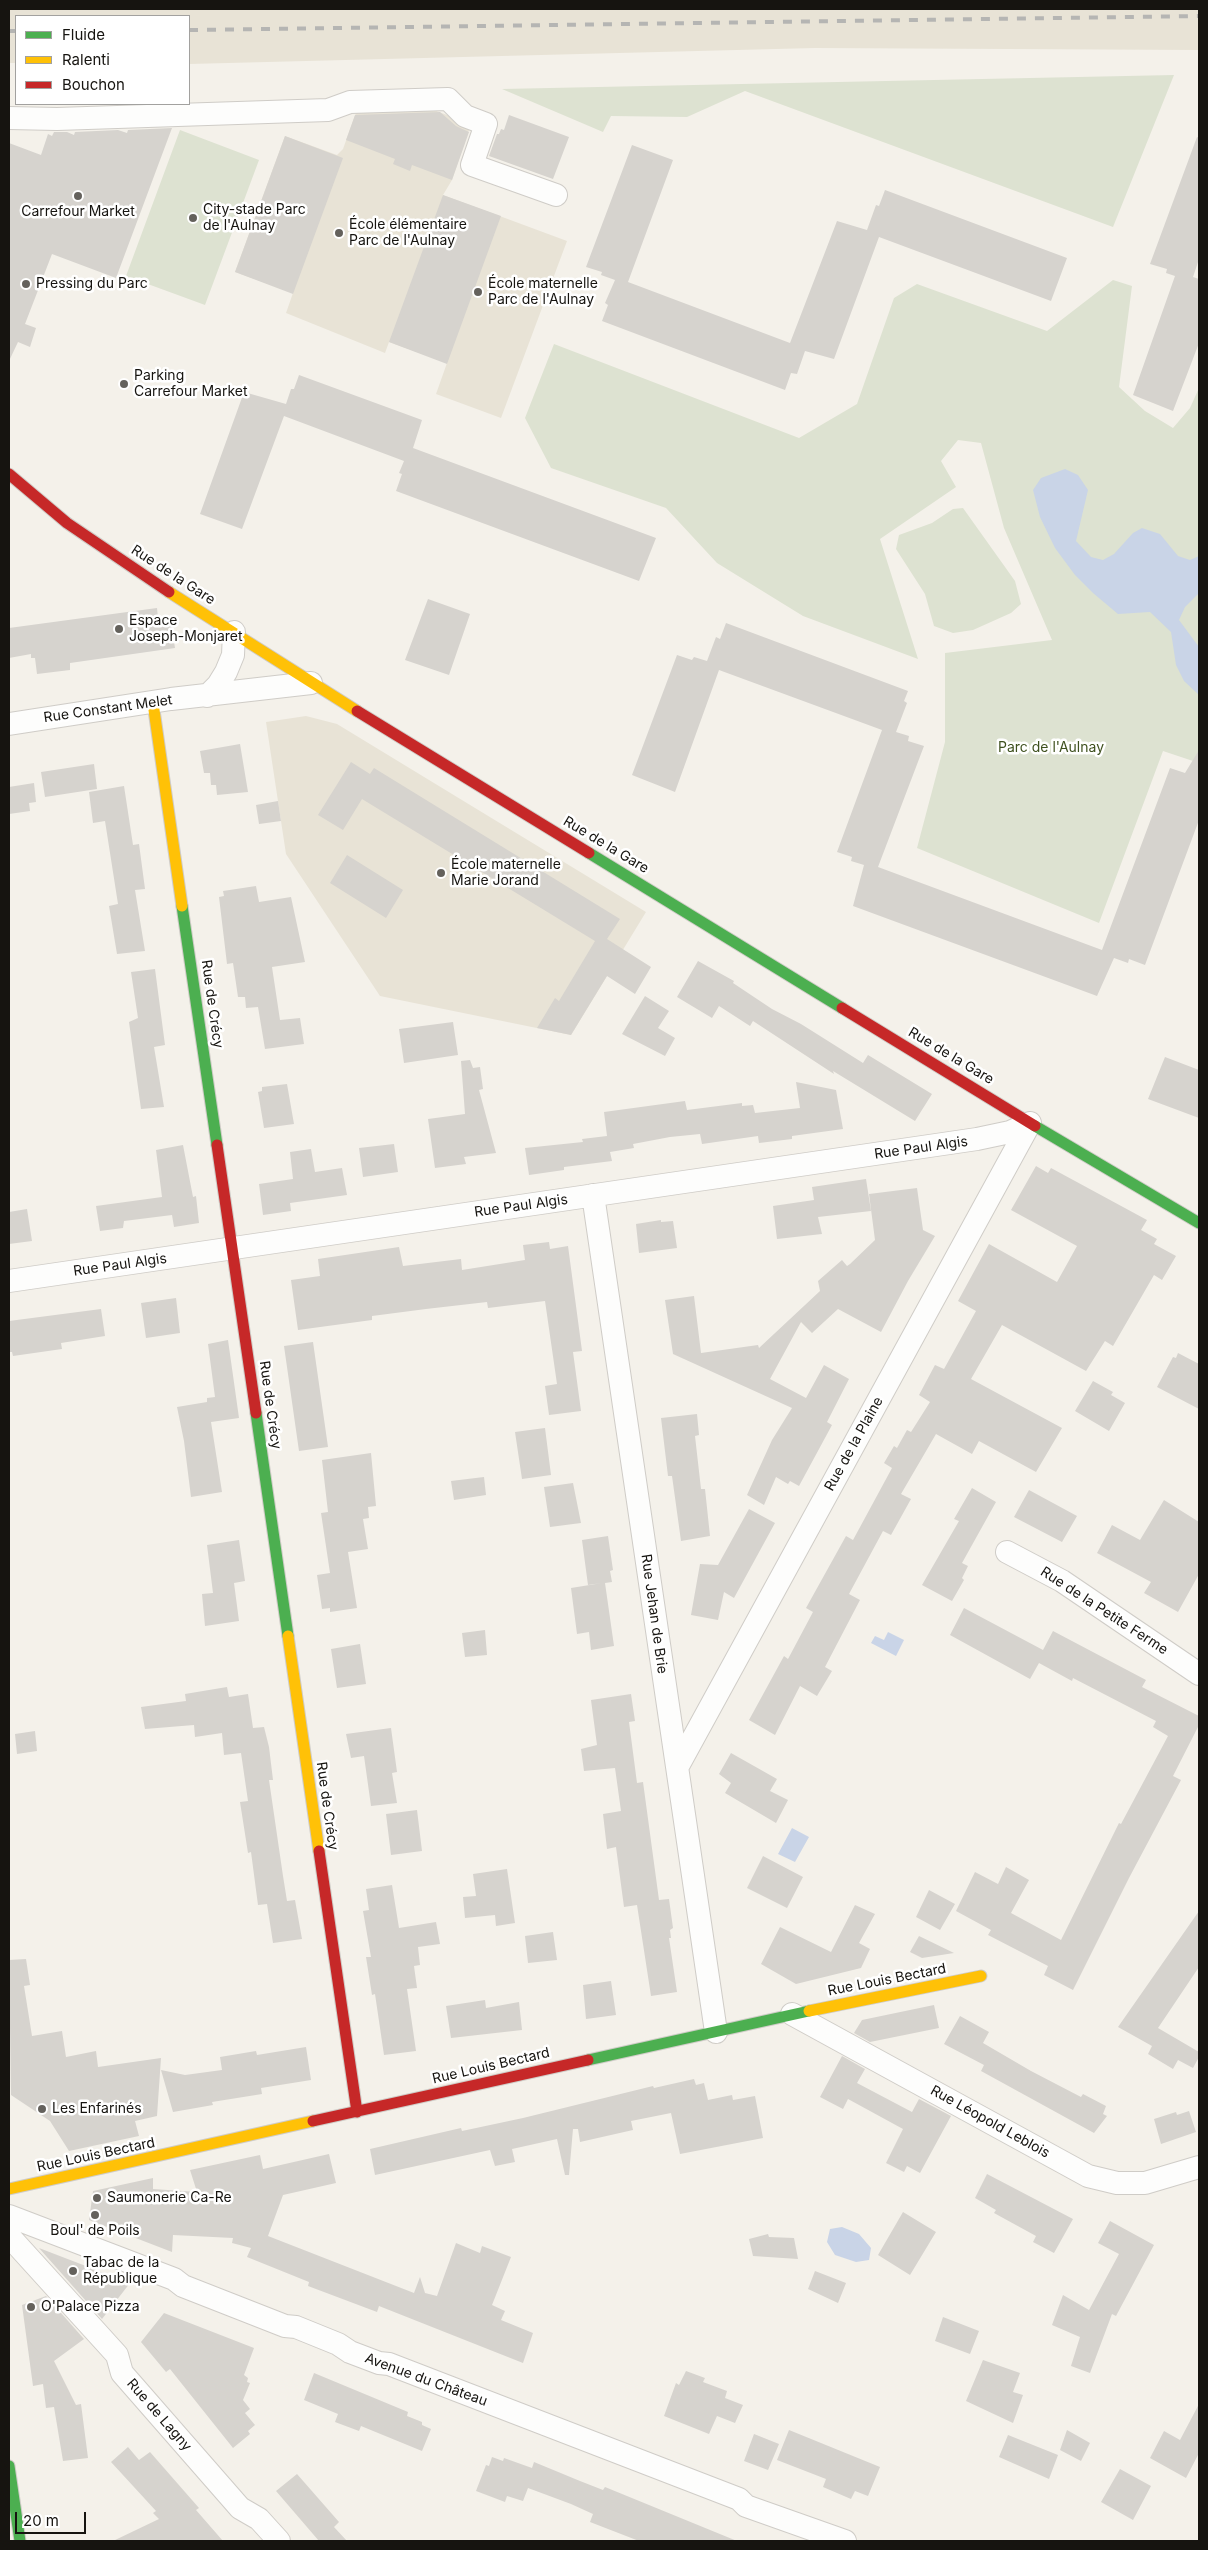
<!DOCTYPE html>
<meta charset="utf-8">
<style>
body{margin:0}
#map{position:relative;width:1208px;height:2550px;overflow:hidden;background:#f4f1ea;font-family:Inter,sans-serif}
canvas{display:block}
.frame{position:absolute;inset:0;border:10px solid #161410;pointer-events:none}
.legend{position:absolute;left:15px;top:15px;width:175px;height:90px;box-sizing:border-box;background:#fff;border:1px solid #a2a19f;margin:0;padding:6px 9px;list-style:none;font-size:15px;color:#161410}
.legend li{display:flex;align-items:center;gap:10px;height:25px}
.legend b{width:25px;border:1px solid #a2a19f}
.scale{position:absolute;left:15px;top:2512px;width:71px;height:22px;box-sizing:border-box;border:2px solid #161410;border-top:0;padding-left:6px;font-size:15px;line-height:18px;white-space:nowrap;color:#161410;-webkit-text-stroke:4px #fff;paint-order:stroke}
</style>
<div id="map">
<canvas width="1208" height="2550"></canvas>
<div class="frame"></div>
<ul class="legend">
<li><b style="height:6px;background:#4caf50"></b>Fluide</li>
<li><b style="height:6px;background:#ffc107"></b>Ralenti</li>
<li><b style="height:6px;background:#c62828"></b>Bouchon</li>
</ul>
<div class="scale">20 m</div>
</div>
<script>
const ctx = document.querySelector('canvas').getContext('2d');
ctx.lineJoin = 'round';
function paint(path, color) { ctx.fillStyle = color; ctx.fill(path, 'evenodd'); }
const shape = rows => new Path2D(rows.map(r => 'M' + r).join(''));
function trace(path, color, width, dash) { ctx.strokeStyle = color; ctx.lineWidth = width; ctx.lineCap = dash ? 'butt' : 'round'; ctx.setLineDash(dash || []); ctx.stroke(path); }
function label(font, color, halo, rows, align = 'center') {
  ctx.font = font + ' Inter,sans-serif'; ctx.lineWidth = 5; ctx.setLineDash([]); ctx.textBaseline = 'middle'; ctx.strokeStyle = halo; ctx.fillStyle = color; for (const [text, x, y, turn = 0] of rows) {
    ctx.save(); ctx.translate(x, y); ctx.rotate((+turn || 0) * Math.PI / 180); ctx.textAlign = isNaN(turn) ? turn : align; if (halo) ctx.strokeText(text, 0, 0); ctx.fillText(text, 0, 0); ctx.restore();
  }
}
paint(shape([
 [9,9,1199,9,1199,50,815,48,189,64,189,16,16,16,16,63,9,63],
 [415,103,471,124,452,180,443,195,567,241,501,418,436,394,447,363,389,342,385,353,286,313,293,293,235,272,285,136,337,155,343,149,358,107],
 [306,716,337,724,646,912,571,1035,380,996,286,854,266,722]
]), '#e8e3d6');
paint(shape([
 [1174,75,1113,227,745,91,687,117,611,116,603,132,502,89],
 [180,130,259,160,205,305,126,276],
 [1113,280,1132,286,1119,387,1145,411,1173,428,1190,408,1199,388,1199,763,1163,751,1099,923,917,848,945,742,945,653,1052,640,1004,528,981,443,958,440,941,461,956,487,880,539,918,659,803,616,717,563,666,508,551,468,525,418,554,344,799,438,857,404,894,298,917,284,1047,331],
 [963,508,1015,581,1021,604,1011,613,973,630,953,633,934,626,925,594,896,549,899,535,932,523,953,509]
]), '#dde2d1');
paint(shape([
 [1065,469,1078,475,1088,490,1076,541,1091,557,1103,560,1114,554,1133,533,1142,528,1160,534,1178,556,1190,560,1199,556,1199,593,1185,607,1179,620,1199,647,1199,695,1184,681,1176,665,1171,632,1150,612,1118,614,1093,593,1075,575,1055,548,1040,517,1033,490,1041,478],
 [888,1632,904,1640,896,1656,871,1643,875,1636,884,1640],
 [792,1828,809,1837,795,1862,778,1854],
 [842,2227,859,2234,871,2248,869,2260,856,2262,835,2255,827,2242,830,2229]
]), '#c9d4e7');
paint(shape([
 [440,112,456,126,469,132,452,180,412,165,410,171,393,164,395,159,346,140,355,115],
 [509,115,569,137,553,179,489,156,497,134,499,134,501,129,504,130],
 [172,128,116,278,52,254,25,324,36,328,30,347,18,342,9,361,9,143,41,155,48,134,52,136,54,132,67,132,74,135,75,132,118,130,127,133,128,130],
 [285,136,343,158,293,294,235,272],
 [1197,137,1199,138,1199,259,1193,277,1199,279,1199,343,1173,411,1133,395,1175,276,1166,273,1167,269,1150,264],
 [632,145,673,160,628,282,790,343,837,221,867,230,876,205,879,206,885,190,1067,258,1051,301,879,237,834,359,805,351,797,374,791,373,785,390,602,321,608,305,605,303,615,280,601,275,602,272,586,267],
 [443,195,501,216,447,364,389,342],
 [299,375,422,420,413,448,656,538,639,581,396,491,402,474,399,473,404,461,284,416,242,529,200,514,244,392,286,404,291,389,294,389],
 [428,599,470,614,449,675,405,660],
 [157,608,158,618,170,617,175,648,70,663,70,670,37,674,35,658,31,658,31,654,9,658,9,628],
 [726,623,908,691,904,701,907,703,896,732,909,736,908,741,924,746,878,867,1102,950,1170,768,1185,773,1199,750,1199,820,1145,965,1129,959,1128,963,1114,958,1097,996,853,906,864,865,851,861,852,857,837,852,882,730,719,670,675,792,632,775,677,655,692,660,694,657,707,661,716,637,720,639],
 [240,744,248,792,217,795,216,785,211,785,210,773,204,773,200,751],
 [351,762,370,774,374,768,620,919,607,939,651,967,635,994,607,976,571,1035,537,1028,555,998,559,1001,595,941,362,799,343,830,318,815],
 [94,764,97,789,45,797,41,772],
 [34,783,36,802,29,803,30,811,9,814,9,787],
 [124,786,133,845,139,844,145,889,135,890,145,951,117,954,109,906,118,904,105,821,93,823,89,792],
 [278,801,281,821,259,824,256,805],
 [347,855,403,890,386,918,330,883],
 [256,886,259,902,291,897,305,962,272,967,280,1020,300,1018,304,1044,265,1049,258,1007,246,1008,245,997,238,997,233,963,227,964,219,897,224,896,223,891],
 [698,961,734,981,733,983,772,1009,801,1024,863,1063,868,1055,932,1094,915,1121,833,1071,834,1074,753,1021,750,1026,719,1006,712,1018,677,997],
 [155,969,165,1045,154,1047,164,1107,141,1109,129,1022,138,1018,131,972],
 [645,996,669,1011,658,1028,675,1038,665,1056,622,1034],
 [453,1022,458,1055,404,1063,399,1029],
 [1165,1057,1199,1070,1199,1118,1148,1099],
 [470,1060,473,1068,480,1067,483,1089,479,1090,496,1153,464,1157,466,1164,435,1168,428,1119,465,1114,461,1061],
 [796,1082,836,1090,843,1129,792,1136,792,1139,759,1143,758,1136,702,1144,700,1134,670,1137,633,1144,634,1148,610,1152,612,1161,564,1167,564,1170,529,1175,525,1148,583,1142,582,1139,607,1136,604,1112,685,1101,687,1110,742,1103,742,1106,753,1105,755,1113,800,1108],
 [287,1084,294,1124,264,1128,258,1092,262,1091,262,1087],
 [394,1144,398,1172,363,1177,359,1148],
 [183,1145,193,1197,196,1196,199,1223,174,1227,172,1215,124,1221,123,1228,100,1231,96,1206,162,1197,156,1150],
 [311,1149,315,1172,342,1168,347,1195,290,1203,291,1211,263,1215,259,1184,293,1179,290,1152],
 [1036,1166,1048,1173,1051,1168,1147,1220,1141,1230,1157,1239,1154,1244,1176,1256,1162,1280,1154,1275,1113,1346,1105,1341,1086,1371,1002,1325,971,1379,1062,1428,1036,1472,979,1441,972,1454,936,1434,901,1494,911,1499,891,1535,883,1531,849,1594,860,1600,825,1667,832,1671,817,1696,800,1686,775,1735,749,1720,784,1656,788,1659,813,1612,806,1608,846,1536,853,1540,892,1468,884,1463,894,1446,897,1448,907,1430,911,1432,930,1402,919,1395,935,1365,944,1369,976,1311,958,1301,989,1244,1057,1282,1077,1246,1011,1210],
 [866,1179,871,1211,818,1217,822,1234,777,1239,773,1206,814,1200,812,1187],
 [917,1188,923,1230,935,1236,908,1281,881,1332,838,1309,812,1333,801,1322,770,1379,806,1398,824,1365,849,1379,827,1422,832,1425,799,1486,790,1481,788,1484,776,1477,764,1505,747,1495,772,1440,792,1408,673,1354,665,1300,694,1296,701,1353,758,1345,759,1348,820,1291,818,1281,842,1260,847,1266,850,1264,875,1240,869,1194],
 [27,1209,32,1241,9,1244,9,1212],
 [661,1220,661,1222,673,1221,677,1248,639,1253,636,1224],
 [549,1242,550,1249,568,1246,582,1351,573,1352,581,1411,549,1415,545,1386,557,1384,545,1301,488,1308,487,1302,426,1309,372,1316,372,1320,298,1330,291,1280,320,1276,318,1259,399,1247,403,1266,461,1259,462,1270,525,1260,523,1245],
 [176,1298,180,1333,146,1338,141,1303],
 [101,1309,105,1336,61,1343,62,1349,13,1356,12,1352,9,1352,9,1321],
 [228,1340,239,1418,211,1422,222,1492,191,1497,184,1441,177,1407,207,1402,207,1398,215,1397,208,1344],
 [313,1342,328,1447,299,1451,284,1346],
 [1178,1353,1199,1364,1199,1409,1157,1387,1173,1357,1176,1358],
 [1093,1381,1113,1392,1111,1395,1125,1403,1109,1431,1075,1411],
 [697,1414,699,1435,695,1436,701,1489,705,1489,710,1536,681,1541,672,1476,668,1476,661,1418],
 [545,1428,551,1475,522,1479,515,1432],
 [371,1453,376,1506,368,1507,369,1518,363,1519,368,1549,348,1552,357,1608,330,1612,330,1608,322,1609,317,1575,330,1573,321,1513,328,1512,322,1460],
 [484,1477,486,1495,454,1500,451,1481],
 [573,1483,581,1523,550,1527,544,1487],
 [972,1488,996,1502,962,1563,968,1566,962,1578,964,1580,952,1601,922,1585,959,1521,954,1519],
 [1029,1490,1077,1516,1062,1542,1014,1517],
 [1164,1500,1199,1522,1199,1574,1178,1612,1144,1593,1151,1582,1097,1553,1112,1525,1140,1540],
 [749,1509,775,1523,734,1598,724,1592,718,1620,691,1615,700,1564,718,1565],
 [608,1536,613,1570,610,1571,612,1582,605,1583,614,1646,591,1650,589,1632,577,1634,571,1588,602,1583,588,1585,582,1540],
 [239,1540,245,1581,234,1583,239,1621,205,1626,202,1594,213,1593,207,1545],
 [964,1608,1043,1650,1053,1631,1146,1680,1142,1687,1199,1716,1199,1725,1173,1776,1181,1780,1129,1878,1073,1990,1044,1975,1048,1966,988,1935,991,1930,956,1911,975,1872,998,1884,1006,1867,1029,1880,1011,1913,1061,1940,1119,1823,1121,1824,1168,1736,1153,1727,1156,1721,1073,1678,1072,1681,1039,1663,1030,1679,950,1635],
 [485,1630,487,1655,465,1657,462,1633],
 [360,1644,366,1684,337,1688,331,1649],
 [227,1687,229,1697,248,1694,253,1728,264,1727,269,1747,273,1780,269,1780,283,1876,287,1901,295,1900,302,1939,273,1943,267,1904,258,1905,251,1852,248,1853,240,1802,248,1801,241,1753,224,1755,222,1733,195,1737,194,1725,145,1729,141,1707,186,1701,185,1694],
 [631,1694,635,1721,629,1722,637,1783,643,1782,659,1900,669,1899,673,1928,670,1930,671,1938,669,1938,677,1992,651,1996,637,1905,624,1907,616,1847,607,1849,603,1814,621,1811,615,1768,584,1771,581,1749,597,1745,591,1700],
 [391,1728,397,1772,392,1773,397,1803,371,1806,364,1756,351,1758,346,1734],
 [35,1731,37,1751,17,1754,15,1734],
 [731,1753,777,1779,770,1791,788,1800,776,1823,725,1793,731,1783,719,1774],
 [417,1810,422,1851,391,1855,386,1814],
 [763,1856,803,1877,787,1908,747,1888],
 [507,1869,515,1923,496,1926,495,1915,465,1918,463,1897,476,1896,473,1874],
 [392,1885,399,1928,436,1922,440,1944,418,1947,420,1965,414,1966,417,1988,407,1989,416,2051,384,2055,375,1994,372,1995,366,1957,371,1957,363,1911,369,1910,366,1889],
 [929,1890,955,1904,940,1930,916,1917],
 [855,1905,875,1914,859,1943,870,1949,861,1968,796,1984,761,1964,780,1927,831,1952],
 [1199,1911,1199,1967,1158,2028,1199,2052,1199,2057,1193,2068,1178,2060,1173,2069,1148,2054,1152,2046,1118,2027],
 [553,1932,557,1960,528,1963,525,1936],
 [919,1936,954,1953,922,1958,910,1952],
 [26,1959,30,1985,24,1986,32,2036,62,2031,66,2057,96,2051,98,2067,161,2058,157,2116,135,2121,139,2136,69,2151,50,2121,11,2095,9,1960],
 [611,1981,616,2015,586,2019,583,1985],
 [485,2000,486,2008,519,2002,522,2030,451,2038,446,2006],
 [934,2005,939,2028,870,2042,854,2033,862,2020],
 [960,2016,989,2032,983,2043,1031,2071,1081,2097,1083,2094,1106,2106,1103,2114,1107,2116,1094,2133,981,2071,984,2065,944,2044],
 [306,2047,311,2080,261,2088,262,2094,212,2102,213,2105,173,2112,161,2070,185,2075,222,2070,220,2057,256,2051,257,2055],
 [842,2056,865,2069,857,2083,912,2112,919,2099,951,2116,920,2173,907,2166,904,2172,886,2163,903,2129,848,2099,843,2109,820,2097],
 [694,2079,696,2085,704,2083,708,2100,732,2095,733,2100,755,2096,763,2138,680,2154,671,2113,631,2121,633,2130,580,2142,578,2129,573,2129,569,2175,565,2175,557,2139,512,2149,515,2162,495,2166,490,2150,375,2175,370,2149,461,2128,462,2131,523,2118,653,2086,654,2088],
 [1189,2111,1196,2132,1161,2144,1154,2119,1176,2112,1177,2115],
 [329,2154,336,2183,283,2195,268,2236,414,2293,420,2277,425,2293,437,2296,456,2243,480,2253,482,2246,511,2257,492,2305,505,2311,501,2320,533,2333,523,2363,379,2306,377,2312,308,2286,309,2282,247,2257,251,2248,232,2243,233,2238,173,2235,172,2252,89,2220,93,2191,153,2178,153,2189,197,2192,190,2170,260,2155,263,2169],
 [987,2174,1073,2219,1054,2253,1033,2242,1036,2236,994,2213,996,2210,975,2198],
 [903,2212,936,2232,910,2275,878,2255],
 [1110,2221,1154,2245,1116,2316,1112,2314,1090,2373,1071,2366,1080,2337,1052,2325,1063,2295,1089,2310,1119,2254,1098,2243],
 [768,2234,769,2237,794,2238,798,2259,753,2256,749,2239],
 [39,2248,130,2283,102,2319],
 [815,2271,846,2283,838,2303,808,2289],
 [46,2296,84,2339,54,2361,76,2405,81,2404,88,2458,63,2461,54,2407,46,2408,43,2384,33,2386,22,2305],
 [164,2313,254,2348,244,2375,248,2378,247,2382,250,2383,243,2400,250,2409,245,2413,255,2425,248,2431,250,2434,233,2448,170,2369,166,2372,141,2342],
 [943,2317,979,2331,970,2354,935,2341],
 [983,2360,1020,2373,1013,2392,1023,2395,1013,2423,966,2401],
 [686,2371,705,2378,703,2382,727,2391,725,2398,743,2405,735,2423,717,2416,709,2434,664,2416,676,2383,679,2385],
 [314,2373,408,2412,407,2416,422,2422,422,2425,431,2429,422,2451,361,2426,359,2431,335,2422,338,2414,304,2400],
 [1199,2404,1199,2453,1186,2478,1150,2458,1164,2431,1180,2440],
 [789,2430,880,2467,868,2496,855,2491,851,2499,823,2487,826,2479,777,2460],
 [1067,2430,1090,2443,1081,2461,1060,2450],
 [754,2434,779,2444,768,2470,744,2461],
 [1008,2435,1058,2455,1049,2479,999,2457],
 [128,2447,139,2460,150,2452,199,2508,196,2510,223,2541,113,2541,159,2519,153,2513,156,2511,111,2462],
 [492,2457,503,2461,504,2458,532,2468,534,2462,580,2481,603,2490,605,2487,737,2541,639,2541,590,2522,593,2514,571,2504,528,2488,523,2501,507,2496,505,2502,476,2491,486,2465,489,2466],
 [1120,2469,1151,2486,1133,2520,1101,2502],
 [297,2474,339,2522,334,2527,347,2541,319,2541,276,2491]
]), '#d6d3ce');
const street = shape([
 [9,118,57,119,328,110,350,102,448,99,465,116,486,124,472,165,556,195],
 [207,696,218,685,226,672,233,655,234,632],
 [9,724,171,699,311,683],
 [593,1195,716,2032],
 [9,1281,977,1139,1010,1132,1030,1123],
 [1007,1552,1062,1581,1199,1674],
 [678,1766,1030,1123],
 [792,2014,1088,2176,1117,2183,1145,2183,1199,2167],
 [9,2216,174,2279,183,2286,285,2326,296,2327,338,2344,350,2352,379,2363,389,2364,739,2499,746,2506,845,2541],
 [9,2236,117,2355,122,2373,240,2508,259,2519,279,2541]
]);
const fast = shape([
 [589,853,842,1008],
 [182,906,217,1145],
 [1035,1126,1199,1223],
 [256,1413,288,1636],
 [588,2060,809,2011],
 [9,2466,20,2541]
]);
const slow = shape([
 [169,592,357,711],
 [153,703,182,906],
 [288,1636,319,1851],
 [809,2011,981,1976],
 [9,2189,313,2121]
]);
const jam = shape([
 [9,474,67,523,169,592],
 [357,711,589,853],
 [842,1008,1035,1126],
 [217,1145,256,1413],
 [319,1851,357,2112],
 [313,2121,588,2060]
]);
trace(street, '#cfccc7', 24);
trace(fast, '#cfccc7', 13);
trace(slow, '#cfccc7', 13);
trace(jam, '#cfccc7', 13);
trace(street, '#fdfdfc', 22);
trace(fast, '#4caf50', 11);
trace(slow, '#ffc107', 11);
trace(jam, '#c62828', 11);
trace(shape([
 [189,30,1199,16],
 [9,31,16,31]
]), '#b5b5b3', 4, [9, 9]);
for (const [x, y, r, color] of [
 [78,196,5,"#64615c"],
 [193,218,5,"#64615c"],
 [339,233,5,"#64615c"],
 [26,284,5,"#64615c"],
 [478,292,5,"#64615c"],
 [124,384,5,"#64615c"],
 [119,629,5,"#64615c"],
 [441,873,5,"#64615c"],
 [42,2109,5,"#64615c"],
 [97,2198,5,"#64615c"],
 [95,2215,5,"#64615c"],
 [73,2271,5,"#64615c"],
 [31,2307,5,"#64615c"]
]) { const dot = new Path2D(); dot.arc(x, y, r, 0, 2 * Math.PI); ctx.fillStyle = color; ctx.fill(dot); trace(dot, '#fff', 2); }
label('14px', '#161410', '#fff', [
 ["City-stade Parc",203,210],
 ["de l'Aulnay",203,226],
 ["Carrefour Market",78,212,"center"],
 ["École élémentaire",349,225],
 ["Parc de l'Aulnay",349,241],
 ["Pressing du Parc",36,284],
 ["École maternelle",488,284],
 ["Parc de l'Aulnay",488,300],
 ["Parking",134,376],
 ["Carrefour Market",134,392],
 ["Espace",129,621],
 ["Joseph-Monjaret",129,637],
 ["École maternelle",451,865],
 ["Marie Jorand",451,881],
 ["Les Enfarinés",52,2109],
 ["Saumonerie Ca-Re",107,2198],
 ["Boul' de Poils",95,2231,"center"],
 ["Tabac de la",83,2263],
 ["République",83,2279],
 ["O'Palace Pizza",41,2307]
], 'left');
label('14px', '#161410', '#fff', [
 ["Rue de la Gare",173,575,33],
 ["Rue Constant Melet",108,709,-8],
 ["Rue de la Gare",606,845,31],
 ["Rue de Crécy",212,1004,82],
 ["Rue de la Gare",951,1056,31],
 ["Rue Paul Algis",921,1148,-8],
 ["Rue Paul Algis",521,1206,-8],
 ["Rue Paul Algis",120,1265,-8],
 ["Rue de Crécy",270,1405,82],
 ["Rue de la Plaine",854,1444,-61],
 ["Rue de la Petite Ferme",1104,1611,33],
 ["Rue Jehan de Brie",654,1614,82],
 ["Rue de Crécy",327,1806,82],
 ["Rue Louis Bectard",887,1980,-11],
 ["Rue Louis Bectard",491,2066,-13],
 ["Rue Léopold Leblois",990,2122,29],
 ["Rue Louis Bectard",96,2155,-12],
 ["Avenue du Château",426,2380,20],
 ["Rue de Lagny",159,2415,49]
]);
label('14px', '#3f511f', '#fff', [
 ["Parc de l'Aulnay",1051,748]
]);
</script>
